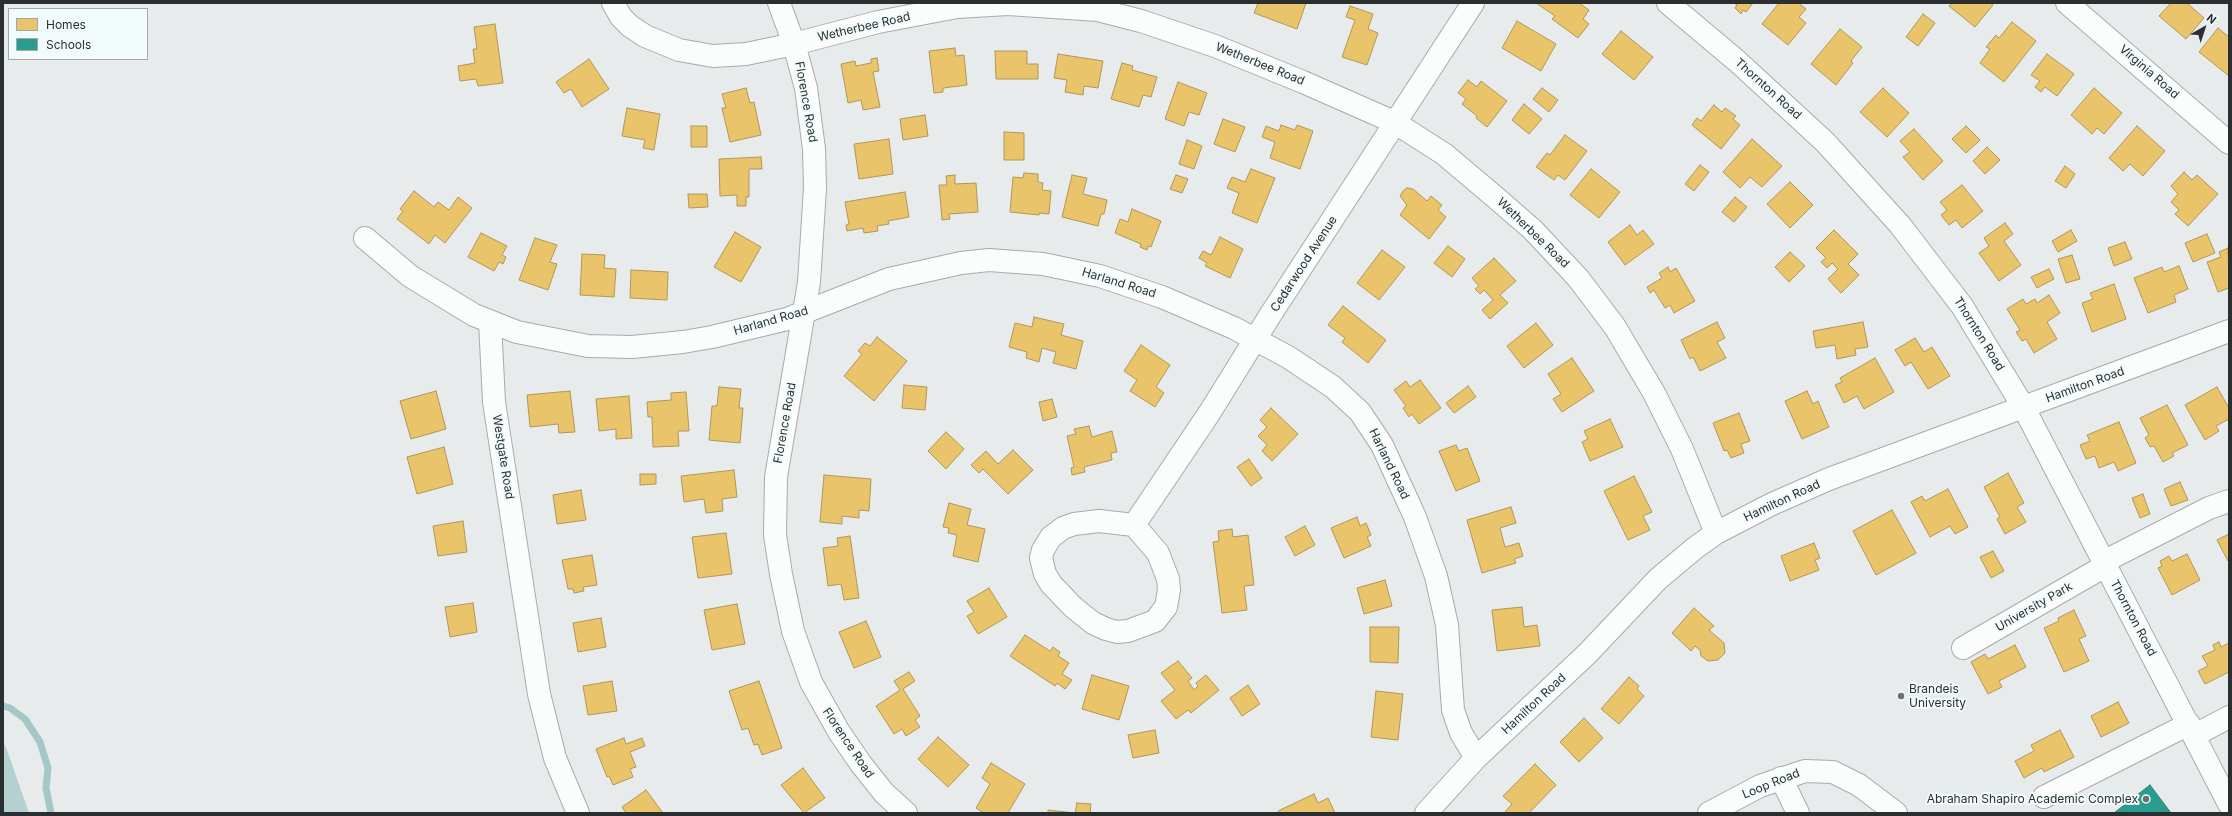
<!DOCTYPE html>
<style>
body{margin:0}
#map{position:relative;width:2232px;height:816px;overflow:hidden;background:#e7ebeb;font-family:Inter,sans-serif}
canvas{display:block}
.frame{position:absolute;inset:0;border:4px solid #2c2f2f;pointer-events:none}
.legend{position:absolute;left:8px;top:8px;width:140px;height:52px;box-sizing:border-box;background:#f2fbfb;border:1px solid #a3a9a9;margin:0;padding:5px 7px;list-style:none;font-size:12px;color:#2c2f2f}
.legend li{display:flex;align-items:center;gap:8px;height:20px}
.legend b{width:20px;border:1px solid #a3a9a9}
.north{position:absolute;left:2184px;top:8px;width:40px;height:40px;-webkit-text-stroke:3px #f2fbfb;paint-order:stroke;rotate:39deg;font-size:11px;font-weight:700;line-height:16px;text-align:center;color:#2c2f2f}
.north::after{content:'';display:block;margin:auto;width:14px;height:18px;background:#2c2f2f;clip-path:polygon(50% 0,100% 100%,50% 72%,0 100%)}
</style>
<div id="map">
<canvas width="2232" height="816"></canvas>
<div class="frame"></div>
<ul class="legend">
<li><b style="height:11px;background:#e9c46a"></b>Homes</li>
<li><b style="height:11px;background:#2a9d8f"></b>Schools</li>
</ul>
<div class="north">N</div>
</div>
<script>
const ctx = document.querySelector('canvas').getContext('2d');
ctx.lineJoin = 'round';
function paint(path, color) { ctx.fillStyle = color; ctx.fill(path, 'evenodd'); }
const shape = rows => new Path2D(rows.map(r => 'M' + r).join(''));
function trace(path, color, width, dash) { ctx.strokeStyle = color; ctx.lineWidth = width; ctx.lineCap = dash ? 'butt' : 'round'; ctx.setLineDash(dash || []); ctx.stroke(path); }
function label(font, color, halo, rows, align = 'center') {
  ctx.font = font + ' Inter,sans-serif'; ctx.lineWidth = 4; ctx.setLineDash([]); ctx.textBaseline = 'middle'; ctx.strokeStyle = halo; ctx.fillStyle = color; for (const [text, x, y, turn = 0] of rows) {
    ctx.save(); ctx.translate(x, y); ctx.rotate((+turn || 0) * Math.PI / 180); ctx.textAlign = isNaN(turn) ? turn : align; if (halo) ctx.strokeText(text, 0, 0); ctx.fillText(text, 0, 0); ctx.restore();
  }
}
paint(shape([
 [3,742,7,750,29,813,3,813]
]), '#b4d0d0');
const homes = shape([
 [1258,3,1306,3,1297,29,1254,13,1258,3],
 [1536,3,1579,3,1589,10,1583,19,1589,24,1578,38,1552,19,1555,16,1536,3],
 [1734,3,1753,3,1746,12,1743,10,1741,14,1735,8,1737,5,1734,3],
 [1779,3,1798,3,1806,9,1799,17,1806,23,1788,45,1762,24,1779,3],
 [1952,3,1990,3,1993,5,1975,27,1949,6,1952,3],
 [2171,3,2187,3,2204,18,2186,39,2159,16,2171,3],
 [1350,6,1373,14,1368,29,1378,33,1367,65,1342,57,1355,20,1346,17,1350,6],
 [1923,14,1935,23,1918,46,1906,37,1923,14],
 [1517,21,1556,44,1541,71,1502,48,1517,21],
 [2012,22,2036,41,2004,82,1980,63,1990,49,1986,47,1996,35,1999,38,2012,22],
 [495,24,503,83,478,86,476,79,460,81,458,66,475,63,473,49,477,49,474,27,495,24],
 [2218,28,2229,37,2229,76,2199,52,2218,28],
 [1840,29,1862,47,1851,61,1853,63,1836,85,1811,64,1840,29],
 [1621,31,1653,57,1634,80,1602,54,1621,31],
 [955,48,956,56,964,55,967,85,943,88,943,92,934,93,929,51,955,48],
 [995,51,1027,51,1027,64,1038,64,1038,79,996,79,995,51],
 [1058,54,1103,61,1098,88,1084,86,1083,95,1065,92,1067,80,1054,78,1058,54],
 [2047,54,2074,74,2057,96,2045,87,2041,92,2035,87,2040,81,2031,75,2047,54],
 [877,58,879,71,873,72,880,107,863,110,861,100,848,103,841,64,855,61,856,66,871,63,871,59,877,58],
 [589,59,609,89,582,107,571,89,564,93,556,82,589,59],
 [1122,63,1133,66,1132,70,1157,77,1151,97,1143,95,1139,107,1111,99,1122,63],
 [1468,80,1477,87,1481,81,1507,101,1487,127,1476,118,1477,116,1462,104,1466,99,1458,93,1468,80],
 [1178,82,1207,93,1199,115,1189,112,1184,126,1165,119,1178,82],
 [746,88,750,103,754,102,761,135,730,142,722,108,726,108,722,94,746,88],
 [1542,88,1558,100,1549,112,1533,99,1542,88],
 [1883,88,1909,113,1887,137,1860,112,1883,88],
 [2094,88,2122,113,2104,134,2097,128,2092,134,2071,115,2094,88],
 [1524,104,1542,119,1529,134,1512,120,1524,104],
 [1714,105,1722,112,1725,108,1736,116,1733,119,1740,125,1721,149,1692,125,1697,118,1701,121,1714,105],
 [627,108,660,114,654,150,643,148,645,140,622,136,627,108],
 [925,115,928,136,903,140,900,119,925,115],
 [1223,119,1245,127,1235,152,1214,144,1223,119],
 [1281,125,1295,130,1297,125,1313,131,1300,169,1270,158,1275,142,1262,137,1266,126,1279,131,1281,125],
 [691,126,707,126,707,147,691,147,691,126],
 [1966,126,1980,140,1966,153,1952,139,1966,126],
 [2137,126,2165,151,2143,176,2130,164,2123,171,2109,158,2137,126],
 [1914,129,1943,161,1923,180,1903,157,1910,152,1900,141,1914,129],
 [1004,132,1024,133,1024,160,1004,160,1004,132],
 [1565,135,1587,151,1565,180,1558,175,1554,180,1536,167,1547,153,1550,155,1565,135],
 [889,139,893,174,859,179,854,144,889,139],
 [1752,139,1782,166,1762,187,1750,177,1740,188,1723,172,1752,139],
 [1187,140,1202,146,1194,169,1179,164,1187,140],
 [1987,147,2000,160,1985,174,1973,161,1987,147],
 [761,157,762,169,749,169,749,197,746,197,746,206,737,206,737,195,720,196,719,159,761,157],
 [1700,165,1709,172,1694,191,1685,184,1700,165],
 [2065,166,2075,174,2066,188,2055,181,2065,166],
 [1251,169,1275,178,1257,223,1232,213,1239,193,1227,188,1232,177,1245,182,1251,169],
 [1591,169,1620,192,1599,218,1570,195,1591,169],
 [2184,172,2192,180,2197,175,2218,194,2188,226,2175,214,2179,210,2171,202,2178,194,2171,186,2184,172],
 [1024,173,1038,174,1038,182,1043,183,1042,190,1051,191,1049,214,1039,213,1039,215,1010,212,1013,177,1023,178,1024,173],
 [955,175,955,184,976,183,978,212,949,214,950,219,942,220,939,185,947,185,946,176,955,175],
 [1072,175,1087,178,1083,194,1107,200,1104,214,1101,214,1098,226,1062,217,1072,175],
 [1176,175,1188,179,1182,193,1170,189,1176,175],
 [1790,182,1813,205,1790,228,1767,204,1790,182],
 [1962,185,1983,211,1962,228,1956,220,1949,225,1941,215,1947,210,1940,202,1962,185],
 [1407,188,1413,189,1427,201,1431,196,1442,205,1438,210,1446,217,1429,239,1400,215,1407,205,1400,196,1403,191,1407,188],
 [414,191,434,207,438,202,449,210,458,197,472,208,445,243,435,235,429,244,397,219,403,211,400,209,414,191],
 [905,192,909,217,888,221,889,224,877,226,878,231,864,233,863,228,847,231,846,225,849,224,845,202,905,192],
 [688,194,707,194,708,207,689,208,688,194],
 [1735,197,1747,207,1734,222,1722,212,1735,197],
 [1132,209,1161,221,1151,247,1148,246,1147,250,1140,247,1141,244,1115,233,1120,219,1128,222,1132,209],
 [2005,223,2013,234,2004,241,2021,265,1999,281,1979,253,1989,246,1984,238,2005,223],
 [1630,225,1637,235,1643,230,1654,244,1625,265,1608,242,1630,225],
 [1834,230,1858,254,1848,264,1859,275,1841,293,1828,279,1838,269,1832,263,1827,268,1821,262,1826,258,1816,248,1834,230],
 [2071,230,2077,241,2058,252,2052,241,2071,230],
 [735,232,761,247,741,282,714,267,735,232],
 [481,233,507,246,502,255,506,257,503,264,499,262,494,271,468,257,481,233],
 [2207,234,2215,253,2193,262,2185,243,2207,234],
 [1220,237,1243,249,1230,278,1205,266,1207,263,1199,258,1203,251,1211,255,1220,237],
 [535,238,557,245,550,262,557,264,548,290,519,280,535,238],
 [2125,242,2132,259,2114,266,2108,248,2125,242],
 [1448,246,1465,259,1452,277,1434,263,1448,246],
 [2228,248,2229,288,2218,292,2207,262,2221,257,2219,252,2228,248],
 [1382,250,1405,267,1379,300,1357,283,1382,250],
 [1790,252,1805,266,1789,282,1775,267,1790,252],
 [582,254,605,255,604,268,616,269,614,297,580,295,582,254],
 [2072,255,2080,279,2066,283,2058,259,2072,255],
 [1494,258,1516,281,1500,295,1508,303,1490,319,1482,310,1493,300,1484,290,1480,294,1475,289,1479,286,1472,278,1494,258],
 [2179,266,2188,289,2174,295,2176,302,2148,313,2134,278,2162,267,2164,272,2179,266],
 [1668,267,1670,272,1676,268,1695,301,1674,313,1670,305,1665,308,1654,290,1650,293,1647,287,1662,278,1659,273,1668,267],
 [2049,269,2054,279,2037,288,2031,277,2049,269],
 [631,270,668,272,667,300,630,298,631,270],
 [2114,284,2126,319,2092,332,2082,303,2093,299,2090,293,2114,284],
 [2049,295,2060,313,2047,322,2057,339,2034,353,2026,339,2022,341,2016,332,2020,330,2007,309,2023,299,2026,304,2035,299,2037,303,2049,295],
 [1343,306,1386,340,1368,363,1342,342,1345,338,1328,325,1343,306],
 [1034,317,1064,324,1061,335,1083,341,1076,369,1053,363,1056,352,1042,348,1039,362,1026,358,1027,352,1009,347,1015,323,1032,327,1034,317],
 [1717,322,1725,338,1717,342,1726,358,1700,371,1693,357,1690,359,1681,340,1717,322],
 [1863,322,1868,347,1855,349,1856,355,1837,359,1835,345,1816,348,1813,331,1863,322],
 [1536,323,1553,345,1524,368,1507,346,1536,323],
 [877,337,907,361,874,401,844,376,862,354,858,351,865,343,870,346,877,337],
 [1915,338,1924,352,1932,347,1950,376,1928,389,1911,362,1905,366,1895,350,1915,338],
 [1141,345,1170,365,1156,387,1164,393,1155,407,1130,391,1137,380,1124,371,1141,345],
 [1572,358,1594,391,1562,412,1553,399,1561,394,1548,374,1572,358],
 [1875,358,1894,392,1864,409,1857,396,1844,403,1835,385,1842,382,1840,378,1875,358],
 [1420,380,1441,408,1419,424,1412,414,1409,417,1403,408,1406,406,1394,390,1406,381,1410,387,1420,380],
 [904,385,927,387,925,410,902,408,904,385],
 [1468,386,1476,397,1454,413,1446,403,1468,386],
 [719,387,741,389,739,408,743,408,740,443,709,440,712,406,717,406,719,387],
 [2217,387,2229,408,2229,419,2216,426,2219,431,2205,440,2185,405,2217,387],
 [436,391,446,429,411,439,400,401,436,391],
 [570,391,575,432,559,433,558,424,530,427,527,395,570,391],
 [1807,391,1813,404,1818,401,1829,427,1802,439,1785,401,1807,391],
 [686,392,689,431,678,431,679,446,653,447,652,417,648,417,647,402,671,400,671,393,686,392],
 [629,396,632,438,616,439,616,429,599,431,596,399,629,396],
 [1052,399,1057,417,1043,421,1039,402,1052,399],
 [2167,405,2188,445,2172,453,2174,456,2163,462,2154,446,2150,447,2145,438,2149,435,2140,418,2167,405],
 [1271,408,1298,434,1272,461,1262,451,1267,445,1258,436,1267,427,1260,420,1271,408],
 [1739,413,1750,441,1741,444,1744,453,1731,458,1727,450,1724,451,1713,423,1739,413],
 [1610,419,1623,447,1590,461,1582,442,1588,439,1584,431,1610,419],
 [2119,422,2136,463,2118,471,2114,462,2099,468,2095,456,2086,459,2080,445,2090,441,2087,435,2119,422],
 [1089,426,1092,437,1112,431,1117,452,1111,453,1112,460,1084,467,1085,472,1072,475,1071,468,1074,467,1067,436,1076,434,1074,429,1089,426],
 [946,432,964,449,946,469,928,451,946,432],
 [1456,445,1459,451,1467,448,1480,481,1456,491,1439,451,1456,445],
 [444,447,453,484,417,494,407,457,444,447],
 [1013,450,1033,470,1008,494,983,469,979,473,971,465,986,451,998,464,1013,450],
 [1249,459,1262,478,1251,486,1237,467,1249,459],
 [734,470,737,497,722,499,723,511,706,513,704,499,684,502,681,476,734,470],
 [2008,473,2024,503,2017,507,2026,522,2005,534,1997,519,2000,517,1984,487,2008,473],
 [640,474,656,474,656,484,640,485,640,474],
 [824,475,871,479,869,511,859,510,859,518,842,516,842,524,820,522,824,475],
 [1634,476,1652,512,1643,516,1650,530,1628,540,1604,491,1634,476],
 [2180,482,2188,500,2171,506,2164,489,2180,482],
 [1948,489,1968,527,1955,534,1950,526,1930,537,1911,502,1922,496,1925,501,1948,489],
 [581,490,586,520,557,524,553,495,581,490],
 [2143,494,2150,514,2140,518,2132,498,2143,494],
 [949,503,971,509,967,525,985,529,978,562,953,556,957,535,948,533,949,528,943,527,949,503],
 [1511,507,1516,523,1500,528,1505,547,1519,543,1523,556,1514,559,1516,563,1482,573,1467,520,1511,507],
 [1892,510,1916,553,1876,575,1853,531,1892,510],
 [1357,517,1360,526,1366,523,1371,535,1367,537,1371,546,1344,558,1331,528,1357,517],
 [463,521,467,552,438,556,433,526,463,521],
 [1305,526,1315,545,1295,556,1285,537,1305,526],
 [1232,529,1233,537,1248,535,1254,585,1244,586,1247,610,1222,613,1213,542,1219,541,1218,531,1232,529],
 [726,533,732,574,698,578,692,537,726,533],
 [2229,534,2229,561,2228,561,2217,540,2229,534],
 [850,536,859,598,844,600,841,584,828,586,823,548,838,546,837,538,850,536],
 [1814,543,1820,558,1815,560,1819,570,1790,581,1781,556,1814,543],
 [1993,551,2004,571,1991,578,1980,557,1993,551],
 [2187,554,2200,580,2172,595,2158,568,2162,566,2160,561,2169,556,2172,561,2187,554],
 [592,555,597,585,583,587,584,591,574,593,573,589,568,589,562,560,592,555],
 [1385,580,1392,606,1364,614,1357,588,1385,580],
 [989,588,1007,617,978,634,967,616,974,612,967,601,989,588],
 [473,603,477,632,450,637,445,607,473,603],
 [737,604,745,644,712,650,704,610,737,604],
 [1522,607,1524,627,1537,625,1540,646,1497,651,1492,610,1522,607],
 [1694,608,1714,626,1709,630,1724,643,1725,653,1718,660,1708,661,1701,656,1700,650,1695,646,1691,651,1672,633,1694,608],
 [2074,610,2086,636,2079,639,2089,661,2064,672,2044,628,2059,621,2058,618,2074,610],
 [601,618,606,647,578,652,573,623,601,618],
 [866,621,881,657,854,668,839,632,866,621],
 [1370,627,1399,627,1398,663,1370,662,1370,627],
 [1025,635,1050,651,1053,647,1060,652,1058,656,1069,663,1062,674,1072,680,1065,689,1057,683,1055,686,1010,656,1025,635],
 [2219,642,2221,647,2229,643,2229,672,2205,684,2198,671,2208,666,2202,656,2215,650,2213,645,2219,642],
 [2015,645,2026,667,1999,681,2002,687,1988,694,1971,662,1985,654,1988,659,2015,645],
 [1178,661,1192,678,1188,681,1194,690,1198,686,1196,683,1206,675,1219,690,1191,713,1188,710,1176,719,1161,701,1175,690,1161,673,1178,661],
 [909,672,915,681,903,689,920,716,915,720,920,727,906,736,902,729,894,734,876,706,900,690,894,681,909,672],
 [1092,675,1129,686,1119,720,1082,709,1092,675],
 [1629,677,1639,686,1637,689,1644,696,1619,724,1601,709,1629,677],
 [612,681,617,711,588,715,583,686,612,681],
 [759,681,782,748,762,755,758,744,754,745,748,728,742,730,729,691,759,681],
 [1248,685,1260,704,1242,716,1230,698,1248,685],
 [1376,691,1403,694,1398,740,1371,737,1376,691],
 [2118,702,2129,723,2101,737,2091,716,2118,702],
 [1584,718,1603,738,1579,762,1560,742,1584,718],
 [1155,730,1159,753,1133,758,1128,735,1155,730],
 [2060,730,2074,757,2044,772,2042,768,2024,778,2015,761,2034,751,2031,745,2060,730],
 [938,737,969,765,948,787,918,759,938,737],
 [624,738,626,744,642,738,645,746,630,752,636,767,630,769,633,777,613,785,609,776,607,777,596,749,624,738],
 [991,763,1025,784,1008,813,984,813,976,808,990,784,982,778,991,763],
 [1535,764,1556,785,1529,813,1506,813,1505,812,1512,804,1503,796,1535,764],
 [803,768,825,798,804,813,781,785,803,768],
 [646,790,663,813,626,813,622,807,646,790],
 [1314,794,1318,803,1328,798,1335,813,1279,813,1278,811,1314,794],
 [1077,803,1091,804,1090,813,1048,813,1048,810,1075,813,1077,803]
]);
paint(homes, '#e9c46a');
trace(homes, '#b09758', 1);
const schools = shape([
 [2150,785,2171,813,2114,813,2150,785]
]);
paint(schools, '#2a9d8f');
trace(schools, '#2b7c72', 1);
trace(shape([
 [3,706,10,708,25,719,40,742,48,768,46,788,51,813]
]), '#a6c7c8', 7);
const minor = shape([
 [613,3,621,17,630,26,645,36,679,50,713,56,746,54,794,44,878,22,957,7,1008,4,1098,10,1141,21,1215,46,1303,82,1394,122,1444,154,1495,197,1533,230,1578,278,1615,327,1654,393,1682,449,1716,533],
 [779,3,794,44,806,88,814,149,815,188,809,282,776,477,775,535,781,574,793,631,811,682,839,732,861,764,884,793,906,813],
 [1668,3,1737,61,1825,142,1900,225,1962,306,2024,408,2229,804],
 [2067,3,2229,143],
 [365,238,410,276,474,315,517,332,588,346,632,347,683,342,712,337,787,319,889,279,961,263,989,260,1043,264,1100,276,1162,297,1234,328,1288,357,1333,387,1360,412,1382,445,1415,517,1436,576,1447,625,1453,710,1461,733,1476,758],
 [490,322,494,402,539,694,555,758,578,813],
 [1099,521,1134,525,1158,553,1168,579,1169,590,1166,607,1155,621,1128,631,1117,632,1106,629,1093,623,1073,607,1051,584,1045,574,1041,558,1043,550,1051,537,1063,528,1074,524,1099,521],
 [1134,525,1210,412,1269,317,1473,3],
 [2103,562,2209,508,2229,501],
 [1963,648,2105,566],
 [2195,735,2229,717],
 [1781,778,1798,813],
 [2044,797,2189,724],
 [1426,813,1476,758,1587,654,1658,579,1695,548,1716,533,1772,504,1829,479,2229,331],
 [1709,813,1760,786,1805,771,1833,772,1859,785,1896,813]
]);
trace(minor, '#a7abab', 24);
trace(minor, '#fbfcfc', 22);
for (const [x, y, r, color] of [
 [1901,696,4,"#6d7171"],
 [2146,799,4,"#6d7171"]
]) { const dot = new Path2D(); dot.arc(x, y, r, 0, 2 * Math.PI); ctx.fillStyle = color; ctx.fill(dot); trace(dot, '#f2fbfb', 1.5); }
label('12px', '#2c2f2f', '#f2fbfb', [
 ["Wetherbee Road",864,27,-13],
 ["Wetherbee Road",1260,64,22],
 ["Virginia Road",2149,72,41],
 ["Thornton Road",1768,89,42],
 ["Florence Road",806,102,80],
 ["Wetherbee Road",1533,233,44],
 ["Cedarwood Avenue",1304,264,-57],
 ["Harland Road",1119,283,17],
 ["Harland Road",771,321,-16],
 ["Thornton Road",1979,334,58],
 ["Hamilton Road",2085,385,-20],
 ["Florence Road",785,423,-80],
 ["Westgate Road",503,457,81],
 ["Harland Road",1389,464,64],
 ["Hamilton Road",1782,501,-25],
 ["University Park",2034,607,-30],
 ["Thornton Road",2133,618,62],
 ["Hamilton Road",1534,704,-43],
 ["Florence Road",848,743,56],
 ["Loop Road",1771,784,-22]
]);
label('12px', '#2c2f2f', '#f2fbfb', [
 ["Brandeis",1909,689],
 ["University",1909,703],
 ["Abraham Shapiro Academic Complex",2138,799,"right"]
], 'left');
</script>
